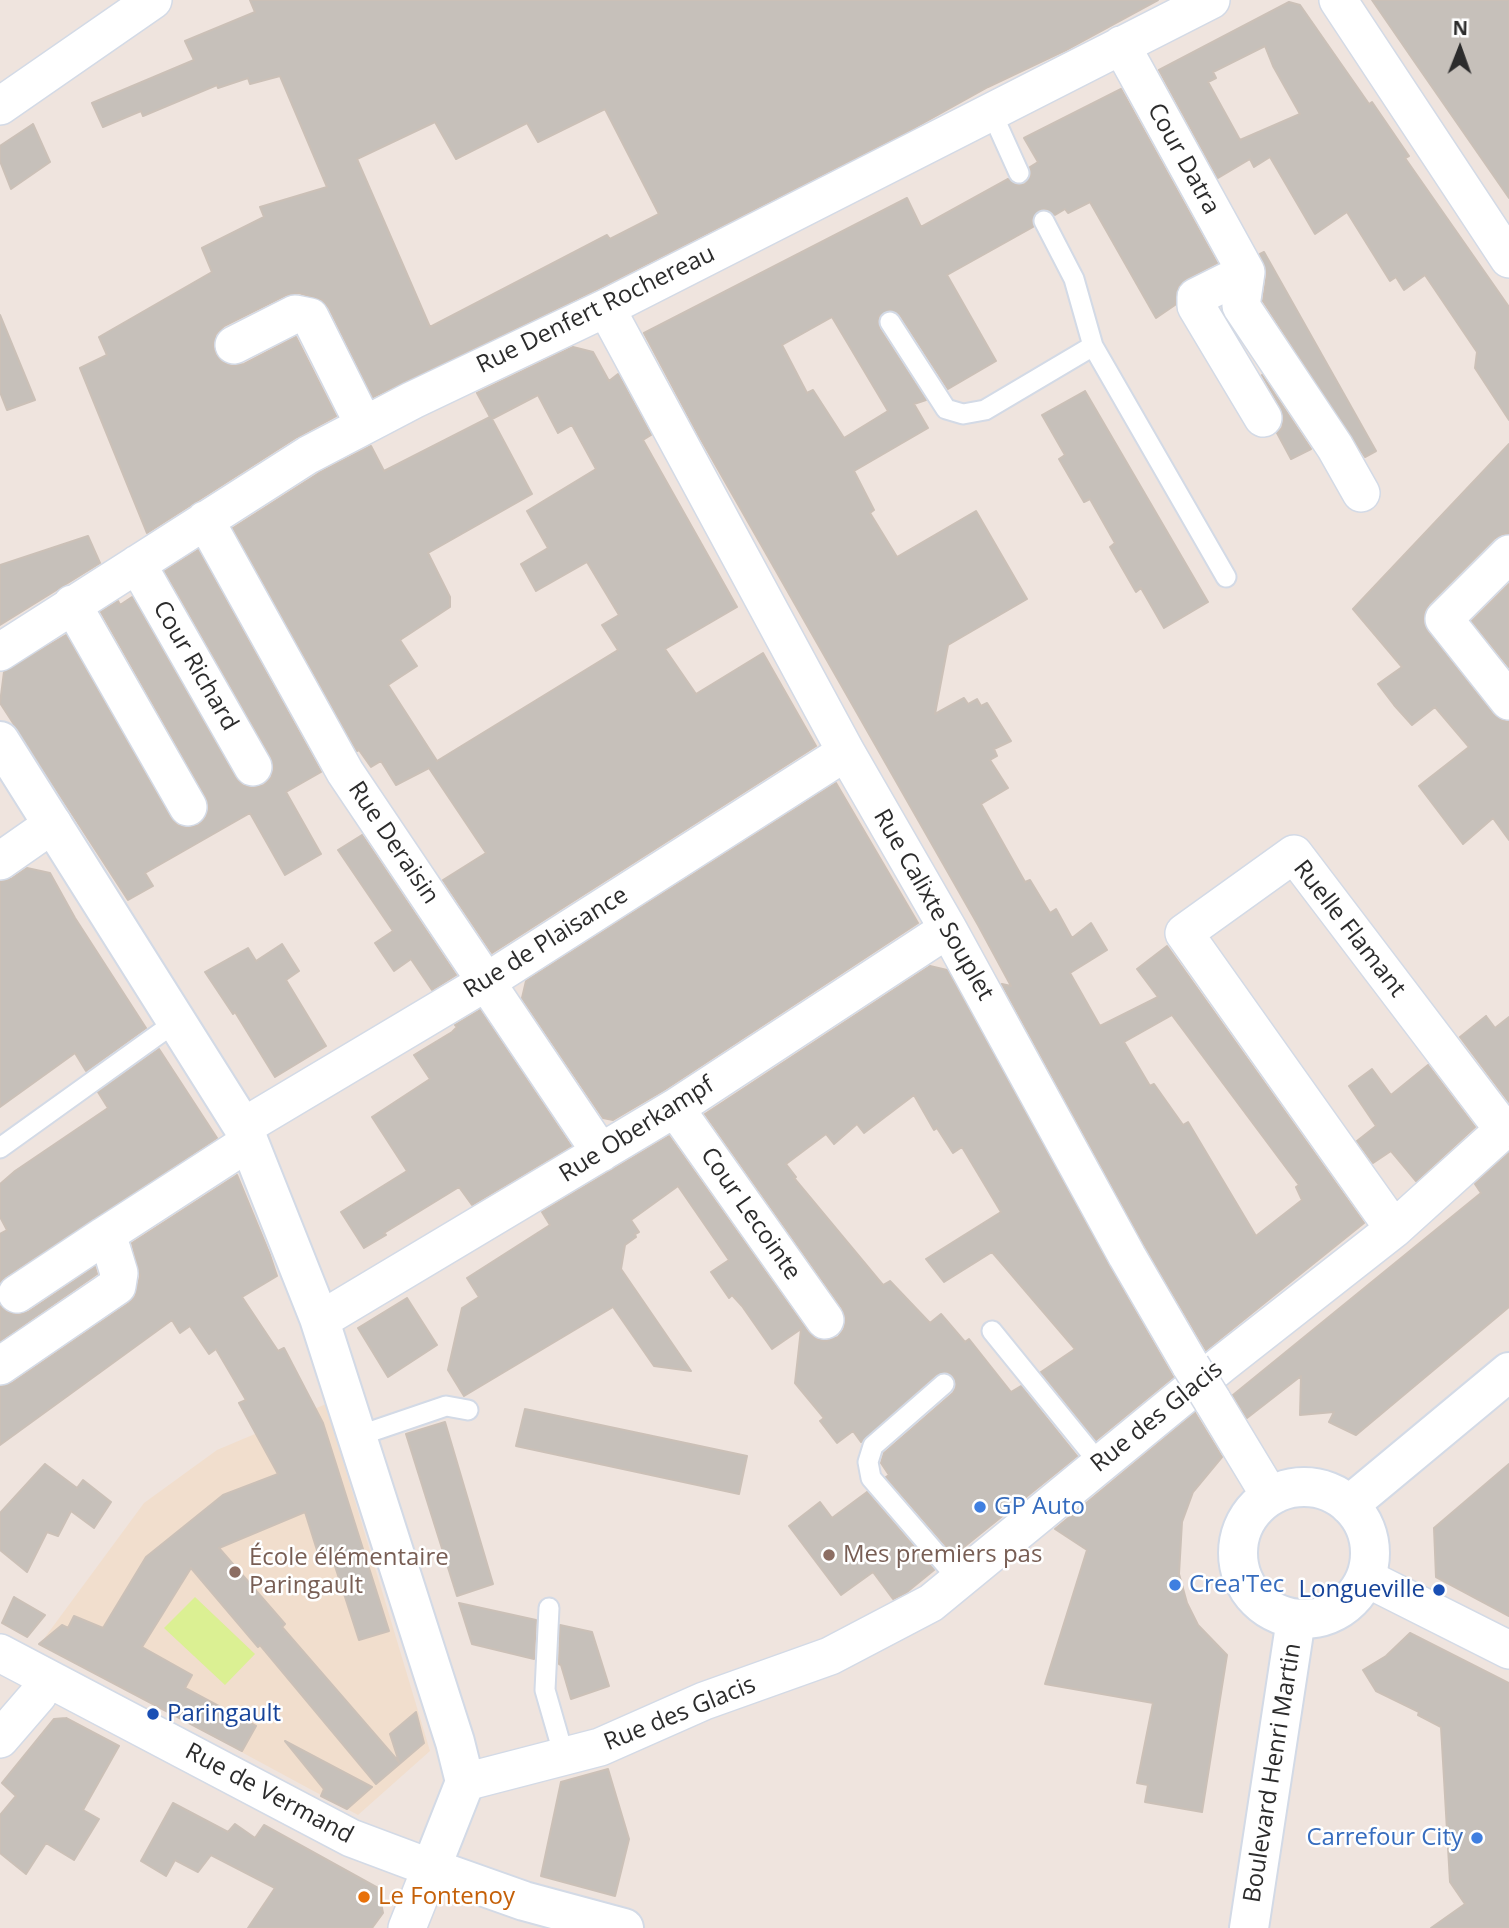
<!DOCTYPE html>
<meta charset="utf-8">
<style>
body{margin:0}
#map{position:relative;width:1509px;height:1928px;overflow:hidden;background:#efe4de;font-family:"Open Sans",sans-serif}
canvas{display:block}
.north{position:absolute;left:1425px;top:14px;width:70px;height:70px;-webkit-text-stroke:5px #fff;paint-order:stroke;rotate:1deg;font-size:19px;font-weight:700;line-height:28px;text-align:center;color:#2c2c2c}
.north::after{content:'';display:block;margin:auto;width:24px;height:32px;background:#2c2c2c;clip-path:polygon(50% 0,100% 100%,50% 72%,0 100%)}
</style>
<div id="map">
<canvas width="1509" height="1928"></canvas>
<div class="north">N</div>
</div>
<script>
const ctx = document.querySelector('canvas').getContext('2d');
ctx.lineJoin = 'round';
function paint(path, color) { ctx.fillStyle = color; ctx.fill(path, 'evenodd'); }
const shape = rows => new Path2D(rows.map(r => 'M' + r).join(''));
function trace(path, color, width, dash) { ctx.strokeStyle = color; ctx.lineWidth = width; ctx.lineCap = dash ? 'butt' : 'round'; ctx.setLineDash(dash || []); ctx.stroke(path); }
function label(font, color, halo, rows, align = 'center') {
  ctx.font = font + ' "Open Sans",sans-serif'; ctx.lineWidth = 5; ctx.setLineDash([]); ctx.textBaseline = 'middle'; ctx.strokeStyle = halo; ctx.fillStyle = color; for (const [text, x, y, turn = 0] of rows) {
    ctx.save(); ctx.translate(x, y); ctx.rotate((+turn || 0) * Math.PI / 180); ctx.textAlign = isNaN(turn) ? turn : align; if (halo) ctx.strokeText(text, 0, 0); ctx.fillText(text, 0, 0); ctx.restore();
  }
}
paint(shape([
 [326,1404,430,1751,358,1815,47,1647,43,1640,144,1503,217,1450]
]), '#f1decd');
paint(shape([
 [195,1597,255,1654,225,1685,164,1628]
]), '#dbf093');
const building = shape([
 [250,0,1158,0,1066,50,988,87,916,127,597,289,373,397,329,308,322,300,299,293,286,295,224,326,216,334,213,345,216,355,222,362,232,366,244,364,296,337,336,416,297,437,147,533,80,368,107,355,99,337,212,272,202,248,264,217,260,207,327,187,280,76,250,84,248,78,218,88,217,85,143,116,141,111,103,127,92,103,194,60,185,41,255,12,250,0],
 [605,109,659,214,610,239,607,235,430,327,357,159,435,122,456,159,527,123,538,142,605,109],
 [1372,0,1509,0,1509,198,1414,61,1372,0],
 [1289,2,1300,5,1369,104,1372,102,1409,156,1405,158,1509,307,1509,420,1475,368,1477,352,1425,275,1404,290,1396,277,1390,281,1347,212,1315,234,1270,157,1254,167,1250,159,1218,178,1159,70,1289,2],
 [1265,46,1273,66,1300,114,1240,140,1208,82,1216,78,1213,72,1265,46],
 [1121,89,1217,263,1186,279,1178,287,1175,305,1156,318,1090,202,1068,213,1065,209,1055,215,1045,209,1038,211,1032,220,1033,227,947,275,996,361,948,389,900,315,890,310,879,316,878,322,880,329,926,400,914,404,928,428,854,471,874,510,870,513,897,557,976,511,1027,599,948,645,935,714,964,698,968,704,977,699,981,706,987,703,1011,741,994,749,997,756,990,760,1008,788,981,804,1025,882,1030,880,1050,913,1056,909,1072,938,1091,923,1107,950,1070,973,1100,1026,1158,997,1137,969,1167,946,1364,1223,1206,1350,1145,1246,1002,984,1011,986,978,925,699,436,644,333,907,198,921,227,1008,179,1017,185,1025,184,1031,175,1030,167,1038,162,1024,138,1121,89],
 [832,317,888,411,844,438,813,390,807,393,782,345,832,317],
 [1172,1015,1299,1185,1296,1187,1302,1200,1256,1236,1188,1122,1183,1125,1154,1084,1150,1086,1124,1042,1172,1015],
 [33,124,50,162,11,189,0,161,0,146,33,124],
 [1264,252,1376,451,1365,457,1263,301,1267,273,1260,254,1264,252],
 [0,315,35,400,7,410,0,392,0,315],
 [573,347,593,352,609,381,618,374,651,435,643,440,737,607,665,649,696,694,763,653,816,746,492,953,443,880,486,853,429,768,396,785,381,761,371,767,359,750,357,751,233,528,319,473,371,446,384,471,490,417,477,393,573,347],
 [538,395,558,433,572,425,596,469,527,511,548,548,521,564,536,591,587,562,619,615,602,625,618,650,437,761,388,685,417,666,400,640,450,607,450,597,428,553,532,494,492,419,538,395],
 [1262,375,1311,449,1291,459,1277,433,1282,428,1284,418,1281,408,1262,375],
 [1085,391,1208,602,1164,628,1141,588,1136,592,1110,547,1115,543,1090,499,1084,502,1059,459,1065,455,1042,415,1085,391],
 [1509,444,1509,534,1503,534,1494,539,1429,604,1424,613,1424,623,1428,632,1493,714,1501,720,1509,722,1509,840,1493,818,1463,844,1419,786,1469,747,1435,707,1412,725,1394,705,1378,684,1402,667,1353,609,1509,444],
 [88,536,100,563,0,625,0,565,88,536],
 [198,550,321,772,286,792,321,854,285,875,250,813,145,873,153,886,128,900,0,703,4,672,66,635,170,817,177,825,187,828,199,825,206,817,209,808,206,797,101,612,118,601,120,605,132,597,235,777,242,785,252,788,264,785,271,778,274,768,271,757,165,571,198,550],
 [1509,584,1509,667,1472,621,1509,584],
 [836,783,918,923,664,1090,613,1120,603,1118,522,998,526,981,836,783],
 [362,835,456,975,432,990,411,959,394,971,375,943,393,931,338,850,362,835],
 [27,868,50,873,75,918,146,1028,86,1071,75,1053,0,1107,0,882,11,879,27,868],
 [282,944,299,971,286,980,326,1046,275,1077,235,1012,233,1014,205,972,248,948,256,961,282,944],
 [930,966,947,970,1109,1266,1173,1377,1096,1440,1041,1372,1075,1349,992,1252,944,1282,926,1259,1001,1212,962,1147,953,1153,937,1128,934,1130,914,1095,864,1133,857,1124,834,1144,826,1134,786,1164,796,1177,794,1178,883,1285,890,1281,930,1323,941,1314,965,1342,969,1339,1011,1392,1021,1386,1077,1456,954,1555,886,1477,889,1475,881,1463,884,1453,953,1393,956,1387,954,1377,947,1372,936,1375,861,1442,853,1431,837,1443,820,1421,824,1418,795,1383,801,1329,772,1349,742,1306,732,1295,729,1298,711,1272,729,1260,678,1186,631,1220,639,1232,635,1234,636,1237,625,1245,621,1269,691,1371,654,1366,613,1307,464,1396,448,1370,462,1308,479,1297,467,1278,550,1225,542,1212,669,1136,808,1332,816,1339,826,1341,838,1337,844,1329,846,1319,842,1308,705,1114,930,966],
 [480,1010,571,1146,472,1205,459,1187,384,1233,386,1235,364,1248,341,1212,407,1171,372,1117,430,1079,414,1055,452,1032,457,1027,455,1025,480,1010],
 [1486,1016,1495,1028,1509,1017,1509,1102,1460,1037,1486,1016],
 [159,1049,217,1138,5,1277,0,1282,0,1234,7,1230,0,1217,0,1184,15,1171,108,1108,98,1092,159,1049],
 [1428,1065,1475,1127,1416,1181,1391,1151,1373,1163,1357,1141,1376,1126,1349,1086,1372,1069,1391,1095,1428,1065],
 [1509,1153,1509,1307,1356,1435,1329,1422,1334,1412,1300,1415,1301,1376,1247,1418,1233,1395,1481,1193,1475,1184,1509,1153],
 [237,1175,270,1255,277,1276,242,1297,278,1351,284,1348,323,1423,389,1631,359,1640,334,1563,322,1566,305,1512,219,1548,285,1624,282,1627,399,1762,390,1734,416,1712,424,1743,376,1784,260,1645,258,1647,191,1568,142,1647,192,1675,185,1688,256,1726,242,1751,39,1644,62,1625,68,1628,74,1616,103,1628,146,1557,223,1495,278,1474,239,1403,246,1400,216,1349,209,1354,190,1326,180,1333,172,1320,0,1445,0,1387,12,1383,129,1303,135,1297,140,1276,132,1243,237,1175],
 [95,1267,97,1274,0,1341,0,1306,7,1312,18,1315,28,1312,95,1267],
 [407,1298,437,1345,388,1377,358,1328,407,1298],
 [525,1409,747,1456,739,1494,516,1446,525,1409],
 [1195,1413,1222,1457,1193,1492,1182,1522,1179,1574,1187,1603,1198,1625,1227,1655,1202,1812,1145,1802,1148,1785,1137,1783,1153,1703,1045,1684,1087,1550,1055,1529,1195,1413],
 [445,1422,493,1584,457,1596,406,1434,445,1422],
 [45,1464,77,1488,83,1480,111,1502,94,1528,71,1511,58,1536,47,1532,27,1572,0,1550,0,1513,45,1464],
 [1509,1464,1509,1616,1436,1577,1434,1528,1509,1464],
 [867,1492,934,1570,907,1592,893,1599,873,1572,841,1595,789,1526,820,1502,832,1518,867,1492],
 [14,1597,45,1615,27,1637,2,1623,14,1597],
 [459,1603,536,1620,534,1659,472,1644,459,1603],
 [560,1625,592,1632,609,1686,571,1699,561,1665,559,1664,560,1625],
 [1410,1633,1509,1683,1509,1928,1431,1928,1465,1904,1450,1882,1441,1727,1418,1715,1419,1712,1376,1691,1363,1670,1386,1656,1410,1633],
 [66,1718,119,1746,83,1810,99,1819,74,1860,46,1843,26,1874,0,1853,0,1815,16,1796,2,1783,54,1719,66,1718],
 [285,1741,372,1787,347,1809,321,1796,324,1789,285,1741],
 [608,1769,629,1839,615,1896,541,1876,561,1782,608,1769],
 [173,1803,228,1832,235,1824,255,1838,264,1825,378,1888,383,1913,372,1928,248,1928,275,1888,211,1855,198,1872,175,1860,166,1876,141,1861,173,1803]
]);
paint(building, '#c6c0ba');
trace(building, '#cbc0b7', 2);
const lane = shape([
 [991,111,1019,173],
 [1044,221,1074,279,1093,346,1226,577],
 [890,322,946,409,963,414,985,410,1093,346],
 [0,1148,177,1021],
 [992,1331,1100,1464],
 [944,1384,873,1446,868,1462,871,1478,959,1580],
 [358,1436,446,1406,468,1410],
 [549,1608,545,1690,564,1756]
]);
const street = shape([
 [1338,0,1509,259],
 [1121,45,1246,272,1241,306,1335,447,1361,493],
 [0,106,153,0],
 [1246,272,1196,297,1196,306,1263,418],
 [606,308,846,752,948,929,1127,1256,1191,1366],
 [234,345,295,314,310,317,364,425],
 [205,520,345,772,601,1153],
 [1509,554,1444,619,1509,701],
 [137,564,253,767],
 [72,604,188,807],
 [0,652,308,455,413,400,606,308,1211,0],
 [0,861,53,824],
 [675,1108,825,1320],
 [243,1127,486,982,846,752],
 [1394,1229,1184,933,1294,854,1503,1129],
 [17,1294,104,1236],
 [319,1318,334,1312,675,1108,948,929],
 [0,1366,117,1286,119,1273,112,1250,104,1236,249,1142],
 [1212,1400,1270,1496],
 [1366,1578,1509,1650],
 [0,1653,351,1838,431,1868,407,1928],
 [0,1739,38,1695,45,1678],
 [465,1782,600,1747,704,1701,830,1656,931,1603,1222,1364,1394,1229,1509,1125]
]);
const secondary = shape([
 [0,741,243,1127,319,1318,455,1742,465,1782,431,1868,524,1901,624,1928],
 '1238 1553a66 66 0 1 1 132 0a66 66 0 1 1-132 0Z',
 [1349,1505,1509,1372],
 [1249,1928,1296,1619]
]);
trace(lane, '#d3dae6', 23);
trace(street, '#d3dae6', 40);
trace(secondary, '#d3dae6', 42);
trace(lane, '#fff', 19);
trace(street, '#fff', 37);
trace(secondary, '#fff', 38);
const streetBridge = shape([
 [1191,1366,1212,1400]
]);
trace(streetBridge, '#d3dae6', 40, []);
trace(streetBridge, '#fff', 37);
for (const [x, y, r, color] of [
 [980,1507,7,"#3f7fe0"],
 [829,1555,7,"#8d6e63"],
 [235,1572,7,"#8d6e63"],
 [1175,1585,7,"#3f7fe0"],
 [1439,1590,7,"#1a4fb4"],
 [153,1714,7,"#1a4fb4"],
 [1477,1838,7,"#3f7fe0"],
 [364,1897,7,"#e8710a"]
]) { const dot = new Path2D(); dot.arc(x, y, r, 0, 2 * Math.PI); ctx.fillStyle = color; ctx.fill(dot); trace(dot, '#fff', 2.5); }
label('24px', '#2c2c2c', '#fff', [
 ["Cour Datra",1183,159,61],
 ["Rue Denfert Rochereau",596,310,-26],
 ["Cour Richard",195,666,60],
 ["Rue Deraisin",393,843,56],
 ["Rue Calixte Souplet",933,905,60],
 ["Ruelle Flamant",1349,929,52],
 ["Rue de Plaisance",546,943,-32],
 ["Rue Oberkampf",637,1130,-32],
 ["Cour Lecointe",750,1214,55],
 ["Rue des Glacis",1157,1417,-39],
 ["Rue des Glacis",680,1714,-22],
 ["Boulevard Henri Martin",1273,1773,-81],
 ["Rue de Vermand",269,1794,28]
]);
label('24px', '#366cbe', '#fff', [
 ["GP Auto",994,1507],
 ["Crea'Tec",1189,1585],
 ["Carrefour City",1463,1838,"right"]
], 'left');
label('24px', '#785e54', '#fff', [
 ["Mes premiers pas",843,1555],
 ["École élémentaire",249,1558],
 ["Paringault",249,1586]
], 'left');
label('24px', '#164399', '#fff', [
 ["Longueville",1425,1590],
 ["Paringault",167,1714,"left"]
], 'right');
label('24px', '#c56008', '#fff', [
 ["Le Fontenoy",378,1897]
], 'left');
</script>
